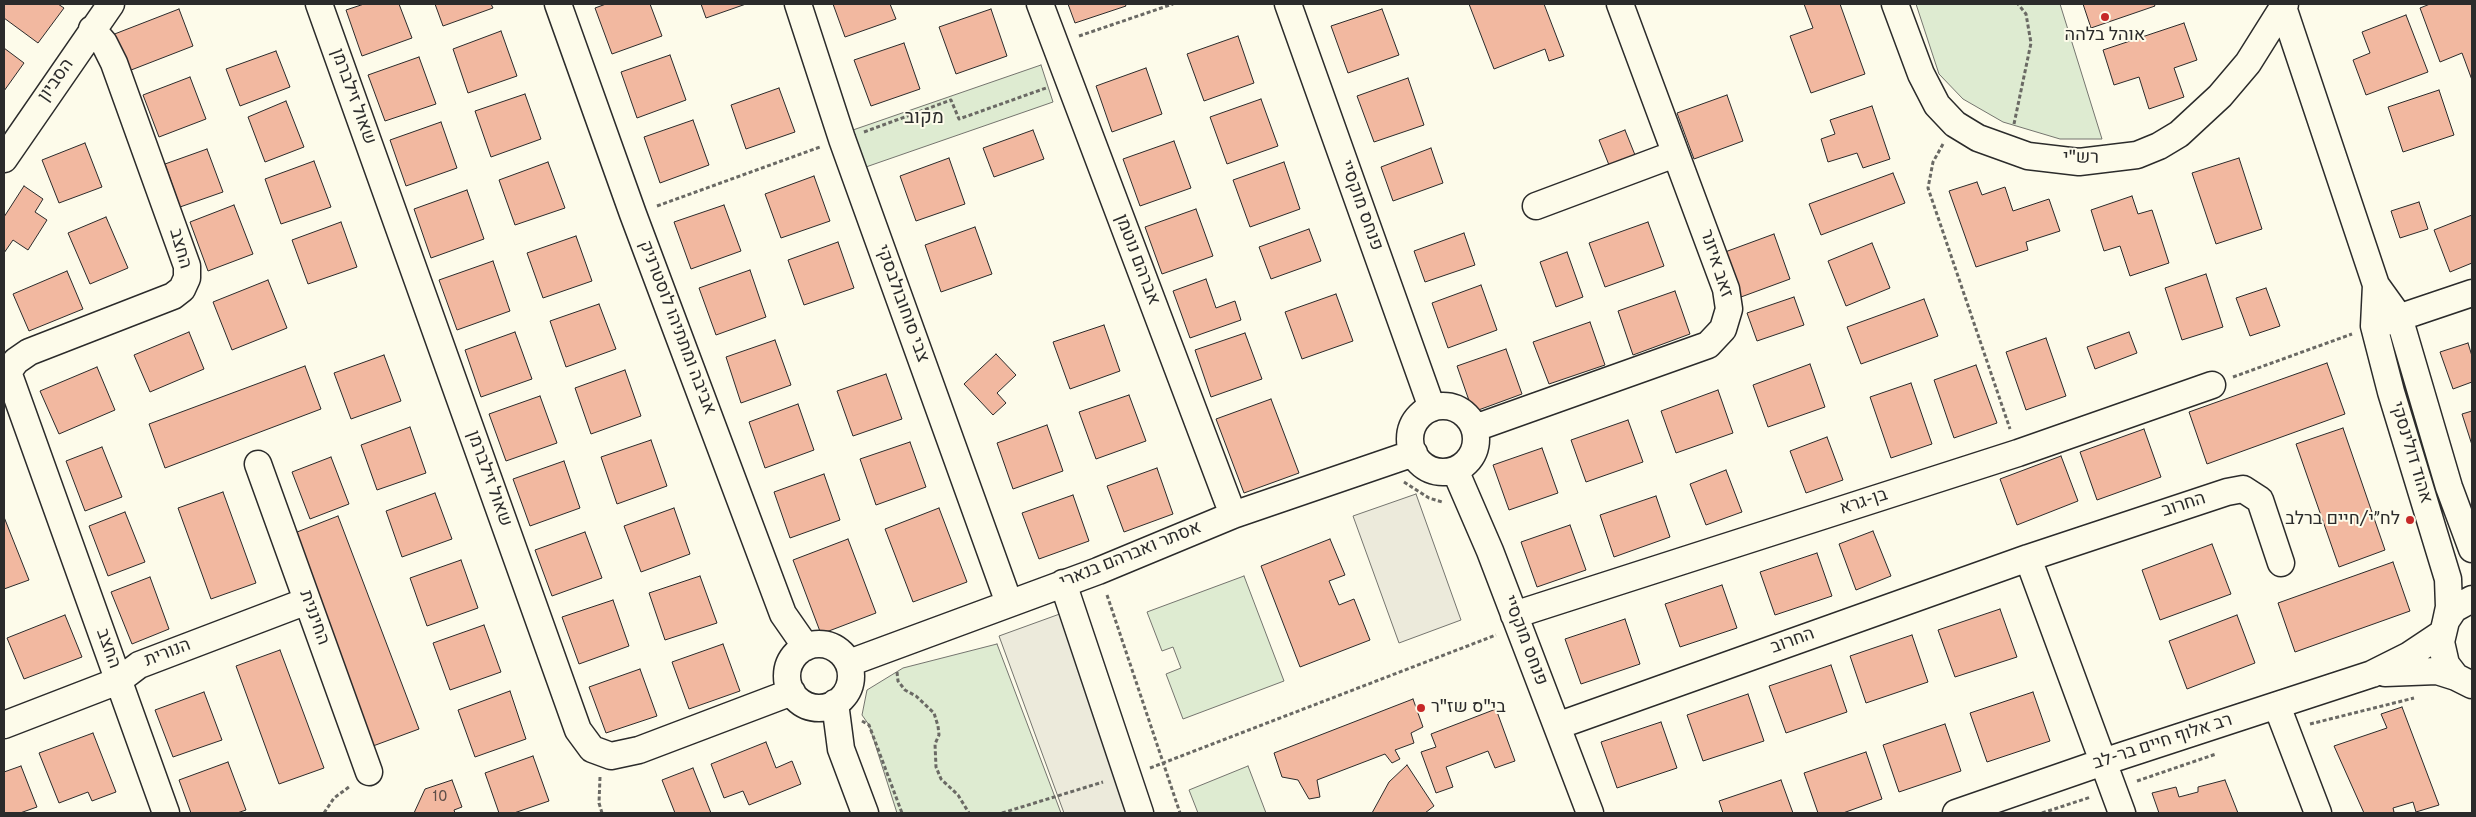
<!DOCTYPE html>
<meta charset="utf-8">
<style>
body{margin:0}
#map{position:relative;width:2476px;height:817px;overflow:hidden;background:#fdfbea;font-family:Overpass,sans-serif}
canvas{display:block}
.frame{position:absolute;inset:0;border:5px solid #2b2b2b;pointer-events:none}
</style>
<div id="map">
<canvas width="2476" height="817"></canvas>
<div class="frame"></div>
</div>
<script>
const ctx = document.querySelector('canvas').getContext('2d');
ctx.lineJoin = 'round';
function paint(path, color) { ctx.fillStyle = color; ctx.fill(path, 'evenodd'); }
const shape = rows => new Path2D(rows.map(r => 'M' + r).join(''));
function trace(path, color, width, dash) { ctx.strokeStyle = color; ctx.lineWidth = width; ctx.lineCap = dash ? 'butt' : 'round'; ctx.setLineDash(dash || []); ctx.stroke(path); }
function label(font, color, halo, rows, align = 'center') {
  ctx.font = font + ' Overpass,Heebo,sans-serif'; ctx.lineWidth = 4; ctx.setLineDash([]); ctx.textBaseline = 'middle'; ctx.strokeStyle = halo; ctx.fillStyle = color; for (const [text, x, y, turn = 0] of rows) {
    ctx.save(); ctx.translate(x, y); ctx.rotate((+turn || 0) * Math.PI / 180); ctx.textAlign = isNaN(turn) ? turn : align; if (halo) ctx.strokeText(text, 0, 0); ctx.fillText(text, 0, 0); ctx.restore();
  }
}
const green = shape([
 [1916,4,2060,4,2102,139,2060,139,2003,122,1963,99,1939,74,1916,4],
 [1041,65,1053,102,863,168,850,131,1041,65],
 [1244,576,1284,681,1183,719,1166,674,1181,668,1173,647,1162,651,1147,612,1244,576],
 [997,644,1061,813,897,813,869,725,862,715,867,690,903,668,997,644],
 [1248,766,1266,813,1198,813,1189,790,1248,766]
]);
paint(green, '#deebd1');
trace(green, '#74746e', 1);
const parking = shape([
 [1416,494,1461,620,1399,643,1353,516,1416,494],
 [1068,611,1143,813,1064,813,999,636,1068,611]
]);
paint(parking, '#eceadb');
trace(parking, '#74746e', 1);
const building = shape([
 [4,4,58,4,64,8,38,43,4,18,4,4],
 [364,4,399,4,412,38,362,56,346,10,364,4],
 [435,4,491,4,493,8,443,26,435,4],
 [606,4,650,4,662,36,612,54,595,8,606,4],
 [701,4,746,4,706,18,701,4],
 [833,4,890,4,896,19,845,37,833,4],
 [1068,4,1125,4,1126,6,1075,23,1068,4],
 [1469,4,1544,4,1564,56,1549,61,1545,49,1494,69,1469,4],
 [1804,4,1840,4,1865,74,1811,93,1790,36,1813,28,1804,4],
 [2083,4,2154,4,2155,6,2091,28,2083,4],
 [2430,4,2472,4,2472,80,2462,53,2440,62,2420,8,2430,4],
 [179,9,193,46,126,72,112,35,179,9],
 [991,9,1007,56,956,74,939,27,991,9],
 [1382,9,1399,55,1348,73,1331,26,1382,9],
 [2406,15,2428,72,2366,95,2353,60,2370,53,2362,32,2406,15],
 [2184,23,2197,60,2174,68,2184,97,2149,109,2139,77,2114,85,2103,50,2184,23],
 [501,31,517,76,468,93,453,49,501,31],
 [1238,36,1254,83,1204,101,1187,54,1238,36],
 [904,43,920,89,871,106,854,60,904,43],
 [4,48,24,63,4,91,4,48],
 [276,51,290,87,240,106,226,69,276,51],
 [670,55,686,100,637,118,621,72,670,55],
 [419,57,436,104,385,121,368,75,419,57],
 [1146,68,1162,114,1112,132,1096,86,1146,68],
 [190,77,206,119,159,137,143,95,190,77],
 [1408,78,1424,125,1374,142,1357,96,1408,78],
 [779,88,795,132,746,149,731,105,779,88],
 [2439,90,2454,135,2403,152,2388,107,2439,90],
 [525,94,541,139,491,157,475,111,525,94],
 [1727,95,1743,141,1694,159,1677,113,1727,95],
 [1261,99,1278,146,1227,164,1210,117,1261,99],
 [286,101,304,147,265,162,248,117,286,101],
 [1872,106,1890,159,1863,168,1857,153,1828,162,1821,139,1835,134,1830,120,1872,106],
 [693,120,709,165,660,183,644,137,693,120],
 [441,122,457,168,406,186,390,140,441,122],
 [1033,130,1044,159,994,177,983,148,1033,130],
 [1625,130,1635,155,1609,165,1599,140,1625,130],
 [1174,141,1191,188,1140,206,1123,159,1174,141],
 [85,143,102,187,59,203,42,160,85,143],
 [1431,148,1443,183,1393,201,1381,167,1431,148],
 [207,149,223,192,180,207,165,164,207,149],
 [949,158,965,204,916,221,900,176,949,158],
 [2239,158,2262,229,2216,244,2192,173,2239,158],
 [314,161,331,207,281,224,265,179,314,161],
 [548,162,565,208,515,225,499,180,548,162],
 [1284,162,1300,209,1250,227,1233,180,1284,162],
 [1893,173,1905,203,1821,235,1809,204,1893,173],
 [814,176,830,221,781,238,765,194,814,176],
 [1977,182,1982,195,2005,187,2013,211,2049,199,2060,231,2026,242,2028,250,1976,267,1949,191,1977,182],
 [24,186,43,199,35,212,47,220,28,250,13,240,4,253,4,217,24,186],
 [467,190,484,239,431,258,414,209,467,190],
 [2132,196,2138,214,2152,210,2169,263,2130,276,2120,246,2104,251,2091,210,2132,196],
 [2419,202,2428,229,2400,238,2391,211,2419,202],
 [234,205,253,254,208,271,190,222,234,205],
 [724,205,741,251,691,269,674,222,724,205],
 [1196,209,1213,256,1162,274,1145,227,1196,209],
 [2472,215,2472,263,2450,272,2434,230,2472,215],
 [106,217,128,268,90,284,68,233,106,217],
 [341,222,357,267,308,284,292,240,341,222],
 [1648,222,1664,266,1605,287,1589,243,1648,222],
 [975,227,992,274,941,292,925,245,975,227],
 [1309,229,1321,261,1271,279,1259,247,1309,229],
 [1464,233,1475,265,1425,282,1414,251,1464,233],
 [1774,234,1790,279,1741,297,1725,252,1774,234],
 [576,236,592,281,543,298,527,253,576,236],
 [838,242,854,288,804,305,788,260,838,242],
 [1872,243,1890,288,1846,306,1828,261,1872,243],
 [1567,252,1583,297,1556,307,1540,262,1567,252],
 [493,261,510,311,457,330,439,280,493,261],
 [750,270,766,317,716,335,699,288,750,270],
 [67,271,83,309,29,331,13,294,67,271],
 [2206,274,2223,327,2182,340,2165,288,2206,274],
 [1206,279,1216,308,1235,301,1241,320,1190,338,1173,291,1206,279],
 [268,280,287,328,232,350,213,302,268,280],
 [1481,285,1497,330,1448,348,1432,303,1481,285],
 [2266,288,2280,326,2250,336,2236,298,2266,288],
 [1675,291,1690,334,1633,355,1618,311,1675,291],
 [1336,294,1353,341,1302,359,1285,312,1336,294],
 [1794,297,1804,325,1757,341,1747,313,1794,297],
 [1924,299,1938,336,1861,364,1847,327,1924,299],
 [599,304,616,349,566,367,550,321,599,304],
 [1590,322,1605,365,1549,384,1533,342,1590,322],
 [1104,325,1120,371,1070,389,1053,342,1104,325],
 [189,332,204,369,150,392,134,355,189,332],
 [515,332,532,379,481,397,465,350,515,332],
 [2129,332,2137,353,2095,369,2087,347,2129,332],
 [1245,333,1262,379,1211,397,1195,350,1245,333],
 [2046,338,2066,396,2026,410,2006,352,2046,338],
 [775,340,791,385,741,403,726,357,775,340],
 [2468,343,2472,356,2472,382,2453,389,2440,352,2468,343],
 [1506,349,1522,394,1473,412,1457,366,1506,349],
 [996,354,1016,375,997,393,1006,403,993,415,964,384,996,354],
 [384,355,401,401,351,419,334,373,384,355],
 [2327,363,2345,414,2207,464,2189,412,2327,363],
 [1810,364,1825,407,1768,427,1753,385,1810,364],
 [1976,365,1997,423,1954,438,1934,380,1976,365],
 [305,366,321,409,165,468,149,424,305,366],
 [97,367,115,410,59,434,40,391,97,367],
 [625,370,641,416,591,434,575,388,625,370],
 [886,374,902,419,853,436,837,391,886,374],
 [1911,383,1932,444,1891,458,1870,397,1911,383],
 [1718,390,1733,433,1676,453,1661,411,1718,390],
 [1129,395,1146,441,1096,459,1079,412,1129,395],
 [540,396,557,443,506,461,489,414,540,396],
 [1271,399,1299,473,1244,493,1216,419,1271,399],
 [798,404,814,450,765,468,749,422,798,404],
 [2472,411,2472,445,2462,414,2472,411],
 [1628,420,1643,462,1586,482,1571,440,1628,420],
 [1047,425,1063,471,1013,489,997,443,1047,425],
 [410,427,426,473,377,490,361,445,410,427],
 [2343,428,2385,550,2339,567,2296,444,2343,428],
 [2144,429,2161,477,2097,500,2080,452,2144,429],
 [1827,437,1843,480,1806,493,1790,451,1827,437],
 [651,440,667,486,617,504,601,457,651,440],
 [910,442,926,487,876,505,860,459,910,442],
 [102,447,122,497,85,511,66,461,102,447],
 [1542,448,1558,493,1509,510,1493,465,1542,448],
 [2061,456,2078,501,2017,525,2000,479,2061,456],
 [331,457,349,504,310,519,292,472,331,457],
 [564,461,580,508,530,526,513,479,564,461],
 [1157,468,1173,514,1124,532,1107,486,1157,468],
 [1726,470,1742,512,1706,525,1690,484,1726,470],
 [824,474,840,520,790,538,774,492,824,474],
 [223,492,256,583,211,599,178,508,223,492],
 [435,493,452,539,402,557,386,511,435,493],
 [1073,495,1089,541,1039,559,1022,513,1073,495],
 [1656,496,1670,537,1614,557,1600,515,1656,496],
 [674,508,690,554,641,572,624,526,674,508],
 [939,508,967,582,913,602,885,529,939,508],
 [125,512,145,562,108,576,89,526,125,512],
 [338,516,419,729,373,746,292,534,338,516],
 [4,517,29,580,4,589,4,517],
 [1570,525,1586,570,1537,587,1521,542,1570,525],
 [1873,531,1891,576,1856,590,1839,544,1873,531],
 [585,532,602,578,552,596,535,550,585,532],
 [848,539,876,613,821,634,793,560,848,539],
 [1330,539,1345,575,1329,581,1339,605,1354,599,1370,640,1300,667,1261,566,1330,539],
 [2212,544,2231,594,2160,620,2142,570,2212,544],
 [1817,553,1832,596,1775,615,1760,572,1817,553],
 [461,560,478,608,427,626,410,578,461,560],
 [2393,562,2410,611,2295,652,2278,603,2393,562],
 [700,576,717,623,665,640,649,593,700,576],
 [150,577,169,629,132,644,111,592,150,577],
 [1722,585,1737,628,1680,647,1665,604,1722,585],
 [613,600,629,646,579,664,562,617,613,600],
 [2000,609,2017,657,1955,677,1938,630,2000,609],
 [65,615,82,657,24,679,7,638,65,615],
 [2237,615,2255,663,2187,689,2169,641,2237,615],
 [1625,619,1640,664,1581,684,1565,639,1625,619],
 [484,625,501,672,450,690,433,643,484,625],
 [1912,635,1928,682,1866,703,1850,656,1912,635],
 [723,644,740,691,689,709,672,662,723,644],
 [280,650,324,768,279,784,236,666,280,650],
 [1831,665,1847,712,1786,733,1769,686,1831,665],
 [640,669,657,716,606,733,589,687,640,669],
 [510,691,526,739,475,757,458,710,510,691],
 [204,692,222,740,173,757,155,710,204,692],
 [2033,692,2050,741,1987,762,1970,713,2033,692],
 [1748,694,1764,741,1703,761,1687,715,1748,694],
 [1413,699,1423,727,1411,733,1414,743,1395,750,1400,759,1392,763,1385,754,1317,780,1320,797,1309,799,1298,780,1282,777,1274,753,1413,699],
 [2402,707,2439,805,2416,812,2413,802,2393,808,2394,812,2391,813,2364,813,2334,746,2387,728,2381,714,2402,707],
 [1496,709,1515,761,1495,768,1488,751,1446,767,1453,787,1436,793,1421,752,1436,747,1431,734,1496,709],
 [1661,722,1677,768,1617,788,1601,742,1661,722],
 [1945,724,1961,771,1899,792,1883,745,1945,724],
 [93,733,116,792,92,801,88,792,59,803,39,753,93,733],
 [766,742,776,768,792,761,801,784,749,805,743,791,724,798,711,764,766,742],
 [1866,752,1882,799,1843,813,1818,813,1804,773,1866,752],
 [533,756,549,801,514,813,499,813,485,773,533,756],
 [228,762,246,810,237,813,191,813,179,780,228,762],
 [1407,765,1434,806,1425,813,1372,813,1389,782,1407,765],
 [21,766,37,807,20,813,4,813,4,772,21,766],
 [693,768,711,813,675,813,662,780,693,768],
 [452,780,462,807,454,810,455,813,414,813,425,789,452,780],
 [1781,780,1793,813,1723,813,1719,801,1781,780],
 [2225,780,2238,813,2159,813,2152,793,2176,787,2179,797,2198,792,2198,787,2225,780]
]);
paint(building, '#f2b8a0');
trace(building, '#2b2b2b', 1);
const minor = shape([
 [319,4,578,730,592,749,611,756,639,750,792,692],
 [558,4,633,214,783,614,806,647],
 [798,4,842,139,1009,603],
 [1040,4,1233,515],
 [1288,4,1432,408],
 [1895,4,1921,74,1937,105,1955,124,1978,138,2028,156,2079,162,2137,155,2159,146,2179,134,2220,96,2248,63,2285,4],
 [2282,4,2376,285,2399,317,2449,487,2472,549],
 [92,29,104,43,114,63,187,266,187,278,182,289,173,296,29,352,16,361,8,372,166,813],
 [4,159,111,4],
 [1536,206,1675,154],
 [2376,285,2374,326,2391,392,2448,579,2449,607,2446,621],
 [2383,323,2472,293],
 '1410 439a33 33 0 1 1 66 0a33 33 0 1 1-66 0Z',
 [1475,428,1708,345,1723,329,1729,309,1726,289,1620,4],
 [258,464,369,772],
 [1455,470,1490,551,1590,813],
 [2028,558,2122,813],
 [1063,583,1140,813],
 [2472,599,2454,609,2446,621,2441,642,2446,664,2456,677,2472,685],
 [1514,615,2018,453,2212,385],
 '787 676a32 32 0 1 1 64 0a32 32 0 1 1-64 0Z',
 [849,663,1098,571,1233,515,1414,453],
 [2385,673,2437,671,2456,677],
 [835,703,841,749,865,813],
 [2277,706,2318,813],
 [4,725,118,681,139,665,307,601],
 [1557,726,2028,558,2227,492,2243,489,2260,500,2281,563],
 [1956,813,2103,762,2372,674,2408,656,2441,634]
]);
trace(minor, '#2b2b2b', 29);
trace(shape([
 [1079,36,1173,4],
 [2014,124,2031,43,2026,14,2018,4],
 [864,132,951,100,959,119,1046,88],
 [1943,144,1933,162,1928,188,2010,429],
 [657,206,820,147],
 [2233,377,2352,334],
 [1404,482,1429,498,1442,502],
 [1107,595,1180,813],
 [897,672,898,681,905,690,916,696,934,713,938,726,939,735,935,744,936,767,941,779,958,795,969,813],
 [862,721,869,725,902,813],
 [2310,724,2414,698],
 [1150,768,1496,635],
 [600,777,599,803,602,813],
 [2137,781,2216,754],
 [324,813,334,798,349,787],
 [1002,813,1103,782],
 [2042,813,2091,797]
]), '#6a6964', 3, [4, 2.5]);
trace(minor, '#fdfbea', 26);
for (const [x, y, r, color] of [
 [2105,17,5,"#c62828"],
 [2410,520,5,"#c62828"],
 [1421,708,5,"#c62828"]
]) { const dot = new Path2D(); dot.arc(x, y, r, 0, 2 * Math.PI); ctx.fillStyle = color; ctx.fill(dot); trace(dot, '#fdfbea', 2); }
label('15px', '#5d4e48', null, [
 ["10",440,798]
]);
label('18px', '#2b2b2b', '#fdfbea', [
 ["אוהל בלהה",2105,36],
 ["לח״י/חיים ברלב",2400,520,"right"],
 ["בי\"ס שז\"ר",1431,708,"left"]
]);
label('18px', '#2b2b2b', '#fdfbea', [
 ["הסביון",57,81,-55],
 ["שאול זילברמן",352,97,70],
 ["רש\"י",2081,159,1],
 ["פנחס מוקסיי",1360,206,70],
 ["החצב",179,249,74],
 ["אברהם נוטמן",1136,260,69],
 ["זאב איזנר",1715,264,72],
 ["צבי סוחובולבסקי",901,304,70],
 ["אביבה ומתתיהו לוסטרניק",676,328,69],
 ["אהוד דולינסקי",2410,453,73],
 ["שאול זילברמן",488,479,70],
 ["בן-גרא",1864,503,-18],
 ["החרוב",2184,506,-18],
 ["אסתר ואברהם בנארי",1131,556,-22],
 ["החיננית",313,618,70],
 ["פנחס מוקסיי",1524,641,69],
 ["החרוב",1793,642,-20],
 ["החצב",107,649,70],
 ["הנורית",168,654,-21],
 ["רב אלוף חיים בר-לב",2163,743,-18]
]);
label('19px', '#2b2b2b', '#fdfbea', [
 ["מקוב",924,119]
]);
</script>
